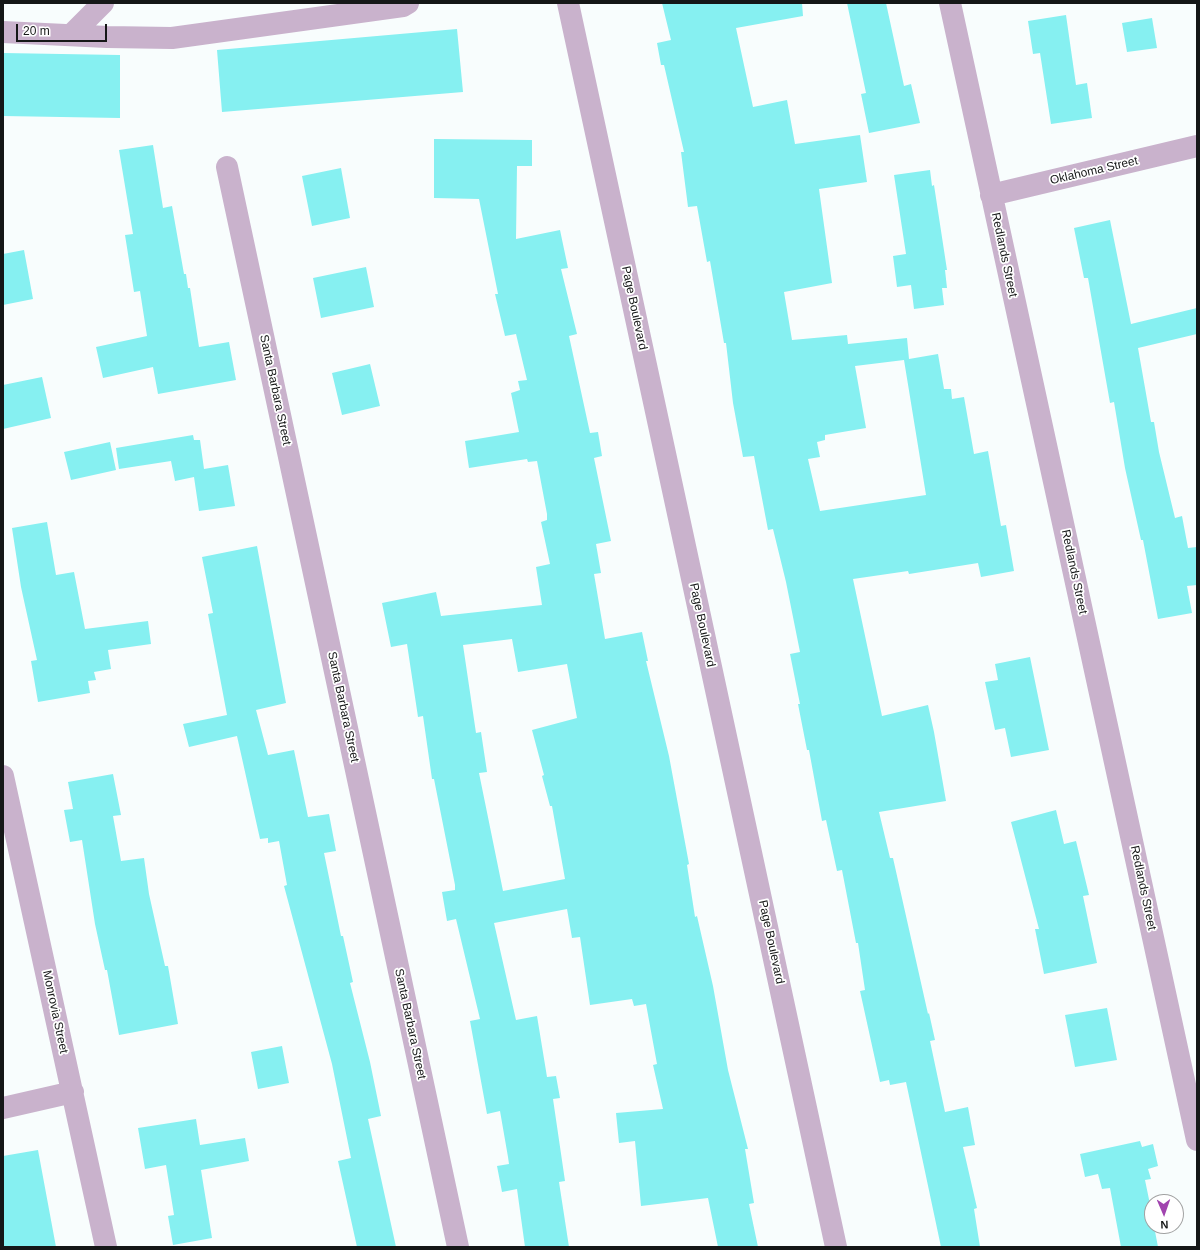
<!DOCTYPE html>
<style>
body{margin:0}
#map{position:relative;width:1200px;height:1250px;overflow:hidden;background:#f8fdfd;font-family:Helvetica,sans-serif}
canvas{display:block}
.frame{position:absolute;inset:0;border:4px solid #151717;pointer-events:none}
.north{position:absolute;left:1144px;top:1194px;width:40px;height:40px;box-sizing:border-box;background:#fff;border:1px solid #a1a2a2;border-radius:50%;rotate:178deg;font-size:11px;font-weight:700;line-height:16px;text-align:center;color:#151717}
.north::after{content:'';display:block;margin:auto;width:14px;height:18px;background:#a144af;clip-path:polygon(50% 0,100% 100%,50% 72%,0 100%)}
.scale{position:absolute;left:16px;top:24px;width:91px;height:18px;box-sizing:border-box;border:2px solid #151717;border-top:0;padding-left:5px;font-size:12px;line-height:14px;white-space:nowrap;color:#151717;-webkit-text-stroke:3px #fff;paint-order:stroke}
</style>
<div id="map">
<canvas width="1200" height="1250"></canvas>
<div class="frame"></div>
<div class="north">N</div>
<div class="scale">20 m</div>
</div>
<script>
const ctx = document.querySelector('canvas').getContext('2d');
ctx.lineJoin = 'round';
function paint(path, color) { ctx.fillStyle = color; ctx.fill(path, 'evenodd'); }
const shape = rows => new Path2D(rows.map(r => 'M' + r).join(''));
function trace(path, color, width, dash) { ctx.strokeStyle = color; ctx.lineWidth = width; ctx.lineCap = dash ? 'butt' : 'round'; ctx.setLineDash(dash || []); ctx.stroke(path); }
function label(font, color, halo, rows, align = 'center') {
  ctx.font = font + ' Helvetica,sans-serif'; ctx.lineWidth = 3.5; ctx.setLineDash([]); ctx.textBaseline = 'middle'; ctx.strokeStyle = halo; ctx.fillStyle = color; for (const [text, x, y, turn = 0] of rows) {
    ctx.save(); ctx.translate(x, y); ctx.rotate((+turn || 0) * Math.PI / 180); ctx.textAlign = isNaN(turn) ? turn : align; if (halo) ctx.strokeText(text, 0, 0); ctx.fillText(text, 0, 0); ctx.restore();
  }
}
paint(shape([
 [662,3,802,3,803,16,736,28,753,107,787,100,795,144,860,135,867,182,819,189,832,283,784,292,792,340,847,335,848,344,907,338,909,359,938,354,944,389,951,389,952,399,964,397,974,454,988,451,1001,526,1006,525,1014,571,981,577,978,563,909,574,908,571,853,579,882,716,928,705,934,732,946,801,879,812,890,858,893,858,928,1014,929,1013,935,1040,930,1041,945,1112,968,1107,975,1145,963,1147,977,1208,974,1209,980,1247,941,1247,906,1082,890,1085,889,1080,880,1082,860,991,865,990,858,943,856,943,842,870,837,871,826,820,822,821,809,750,807,750,798,704,800,704,790,654,800,652,786,582,773,529,768,530,754,456,743,457,733,403,726,343,724,343,710,261,707,262,697,206,688,207,681,152,684,152,664,65,661,65,657,43,671,40],
 [904,360,926,495,820,511,808,459,820,457,817,442,825,440,825,435,866,428,855,366],
 [847,3,886,3,904,86,911,84,920,123,869,133,861,94,866,93],
 [1066,15,1076,85,1087,83,1092,118,1051,124,1040,53,1033,54,1028,21],
 [1152,18,1157,48,1127,52,1122,23],
 [457,29,463,92,222,112,217,50],
 [3,53,120,55,120,118,3,116],
 [434,139,532,140,532,166,517,166,516,239,560,230,568,268,561,269,577,334,569,336,590,433,598,432,602,456,594,458,611,541,596,544,601,573,594,574,605,639,642,632,648,661,646,661,669,756,689,864,687,865,695,917,697,916,713,986,728,1070,748,1149,745,1149,754,1203,749,1204,758,1247,718,1247,708,1198,641,1206,635,1141,619,1143,616,1113,663,1109,653,1065,657,1064,646,1004,634,1006,632,999,590,1005,580,937,572,938,567,909,494,923,516,1020,537,1016,547,1077,556,1076,560,1098,553,1099,565,1181,559,1182,569,1247,525,1247,517,1189,502,1192,497,1166,509,1164,508,1157,500,1111,487,1114,470,1021,480,1019,456,919,447,921,442,892,455,890,455,885,434,779,432,779,423,716,418,717,407,644,391,647,382,603,436,592,441,616,542,605,536,567,550,564,541,522,547,520,547,514,537,461,528,462,527,459,469,468,465,441,519,432,511,393,520,390,518,381,527,380,516,334,505,336,495,294,498,294,479,199,434,198],
 [512,639,518,672,567,664,577,718,532,730,544,775,542,776,550,806,552,806,565,879,503,891,479,773,487,772,481,732,476,733,463,645],
 [153,145,163,208,172,206,184,274,186,274,188,288,190,288,199,347,229,342,236,380,158,394,153,367,103,378,96,347,147,336,140,291,134,292,125,235,133,234,119,150],
 [341,168,350,218,312,226,302,176],
 [930,170,932,186,934,185,947,270,945,270,947,288,942,288,944,305,914,309,911,285,897,287,893,256,906,254,894,175],
 [1110,220,1131,324,1197,308,1197,334,1138,348,1151,422,1154,422,1159,452,1175,518,1182,516,1188,548,1197,547,1197,585,1187,586,1192,613,1158,619,1143,540,1141,540,1125,468,1114,402,1110,403,1088,278,1084,278,1074,228],
 [24,250,33,299,3,305,3,254],
 [366,267,374,307,321,318,313,278],
 [370,364,380,406,342,415,332,373],
 [42,377,51,418,3,429,3,385],
 [193,435,194,440,200,440,204,469,228,465,235,506,199,511,194,477,175,481,171,461,119,469,116,448],
 [110,442,116,470,71,480,64,452],
 [47,522,56,575,74,572,85,629,148,621,151,644,108,650,111,669,94,672,96,680,88,681,90,693,38,702,31,661,37,660,21,587,12,528],
 [257,546,286,703,256,710,268,755,294,750,308,817,329,814,336,851,324,853,341,936,343,936,353,982,350,983,370,1062,381,1116,368,1119,396,1247,357,1247,338,1161,351,1158,332,1064,284,886,287,885,279,841,268,843,268,838,260,839,237,736,189,747,183,724,227,715,208,614,213,613,202,557],
 [1030,657,1049,750,1011,757,1005,728,995,730,985,682,998,680,995,664],
 [113,774,121,815,113,816,121,861,144,858,149,894,165,966,168,966,178,1024,119,1035,107,970,105,970,95,924,82,840,70,842,64,810,73,809,68,782],
 [1056,810,1064,844,1076,841,1089,895,1083,896,1097,963,1044,974,1035,929,1039,929,1011,822],
 [1107,1008,1117,1060,1075,1067,1065,1015],
 [282,1046,289,1083,258,1089,251,1052],
 [196,1119,200,1145,245,1138,249,1161,201,1170,212,1238,173,1245,168,1216,174,1215,166,1165,145,1169,138,1128],
 [1140,1141,1142,1147,1153,1144,1158,1166,1148,1169,1151,1179,1145,1180,1152,1214,1152,1226,1154,1226,1158,1247,1121,1247,1110,1188,1102,1189,1098,1174,1085,1177,1080,1154],
 [38,1150,56,1247,3,1247,3,1156]
]), '#86f0f1');
trace(shape([
 [568,3,836,1247],
 [950,3,1197,1140],
 [3,32,107,37,172,38,403,6,408,3],
 [71,35,103,3],
 [227,167,458,1247],
 [991,195,1197,146],
 [3,776,106,1247],
 [3,1108,73,1092]
]), '#c9b2cc', 22);
label('12px', '#151717', '#fff', [
 ["Oklahoma Street",1094,171,-13],
 ["Redlands Street",1004,255,78],
 ["Page Boulevard",634,308,78],
 ["Santa Barbara Street",275,390,78],
 ["Redlands Street",1074,572,78],
 ["Page Boulevard",702,625,78],
 ["Santa Barbara Street",343,707,78],
 ["Redlands Street",1143,888,78],
 ["Page Boulevard",771,942,78],
 ["Monrovia Street",55,1012,78],
 ["Santa Barbara Street",410,1024,78]
]);
</script>
